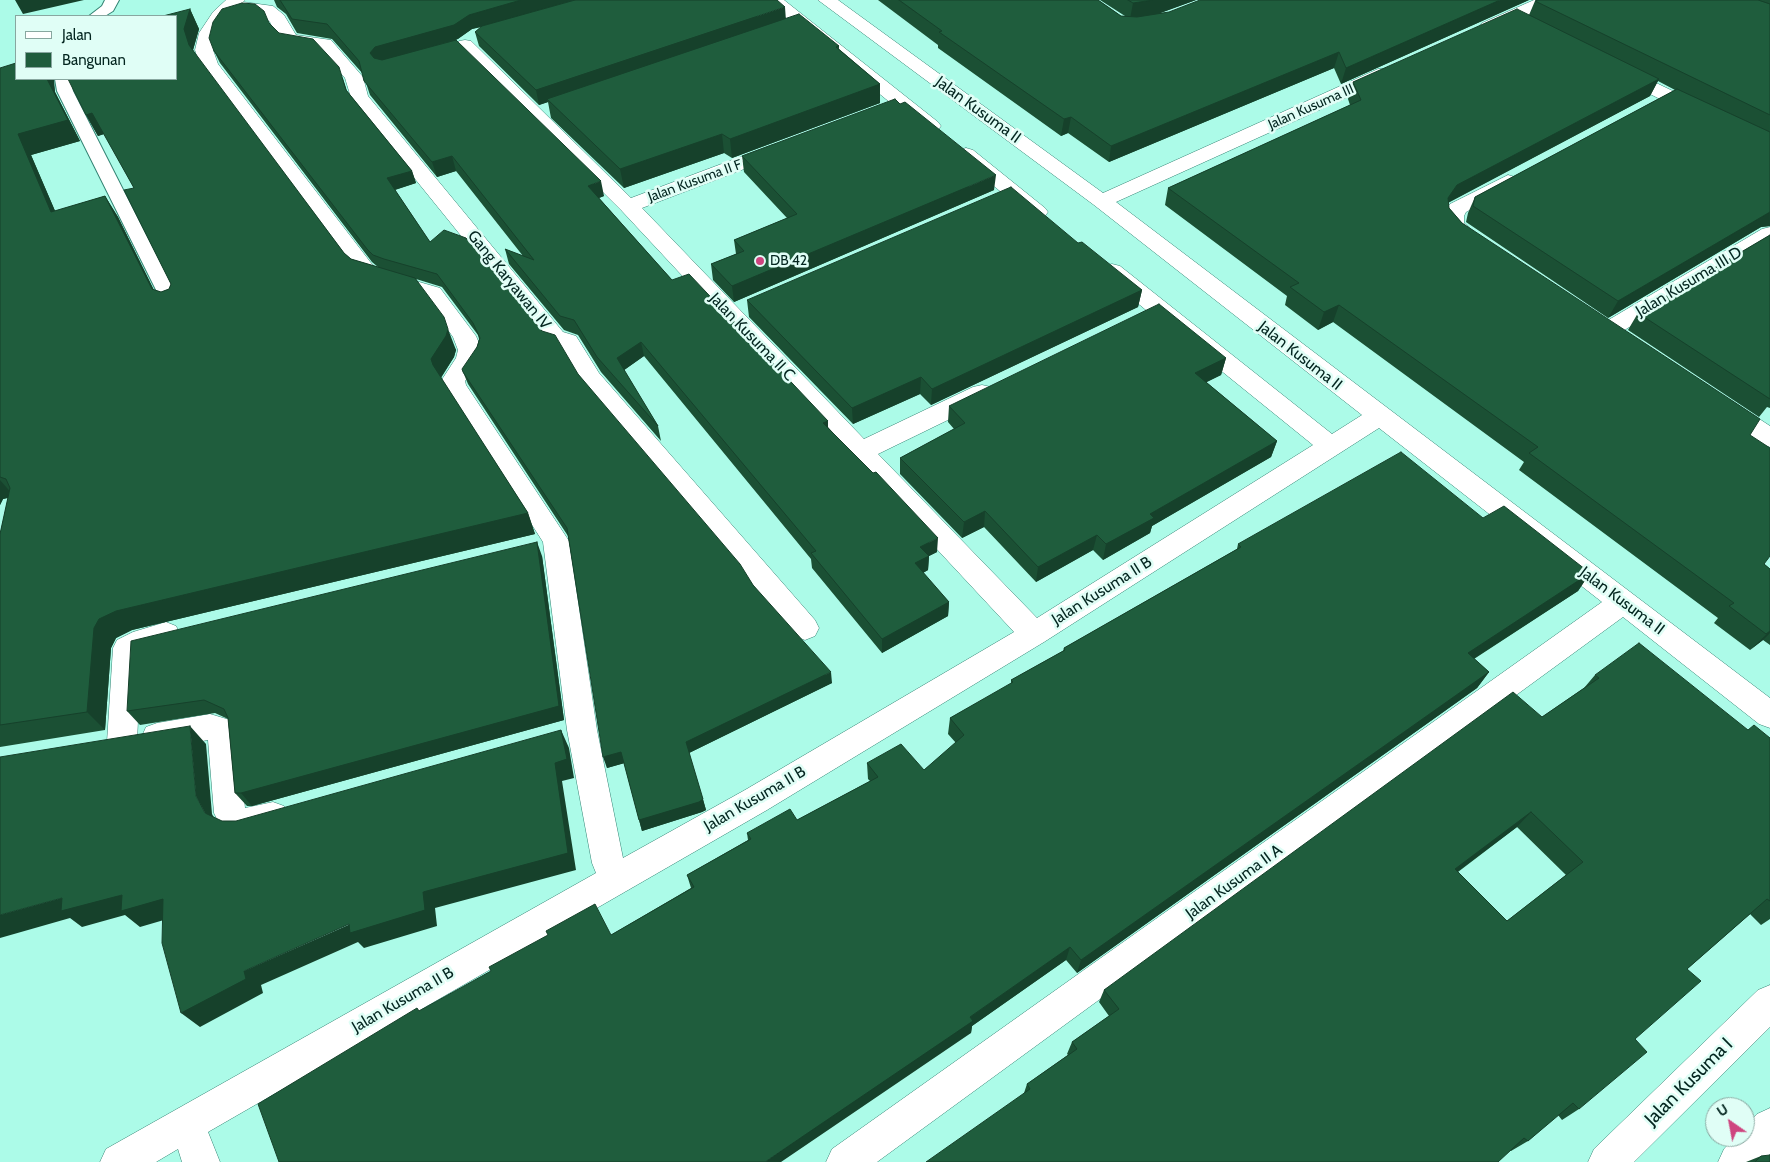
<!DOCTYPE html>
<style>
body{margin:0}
#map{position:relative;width:1770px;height:1162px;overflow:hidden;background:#acfbe8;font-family:Cabin,sans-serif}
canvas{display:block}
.legend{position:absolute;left:15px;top:15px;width:162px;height:65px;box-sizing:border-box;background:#e0fef6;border:1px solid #88a7a0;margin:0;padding:6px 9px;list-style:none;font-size:15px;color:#03251f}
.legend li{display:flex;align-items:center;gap:10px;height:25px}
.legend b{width:25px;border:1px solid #88a7a0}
.north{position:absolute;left:1705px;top:1097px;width:50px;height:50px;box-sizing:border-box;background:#e0fef6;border:1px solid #88a7a0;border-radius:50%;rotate:327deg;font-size:14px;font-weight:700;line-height:20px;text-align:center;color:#03251f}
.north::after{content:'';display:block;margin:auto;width:18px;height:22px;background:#ce457f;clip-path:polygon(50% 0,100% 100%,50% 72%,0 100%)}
</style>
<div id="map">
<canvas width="1770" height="1162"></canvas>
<ul class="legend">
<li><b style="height:6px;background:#fff"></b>Jalan</li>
<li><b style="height:14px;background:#1f5d3d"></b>Bangunan</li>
</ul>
<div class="north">U</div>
</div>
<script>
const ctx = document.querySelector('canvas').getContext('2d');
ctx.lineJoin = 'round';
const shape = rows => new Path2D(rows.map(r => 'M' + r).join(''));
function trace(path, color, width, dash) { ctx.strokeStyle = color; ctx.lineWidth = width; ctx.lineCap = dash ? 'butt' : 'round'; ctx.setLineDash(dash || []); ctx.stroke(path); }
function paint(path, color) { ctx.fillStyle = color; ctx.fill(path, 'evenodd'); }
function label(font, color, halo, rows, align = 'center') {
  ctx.font = font + ' Cabin,sans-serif'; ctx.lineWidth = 5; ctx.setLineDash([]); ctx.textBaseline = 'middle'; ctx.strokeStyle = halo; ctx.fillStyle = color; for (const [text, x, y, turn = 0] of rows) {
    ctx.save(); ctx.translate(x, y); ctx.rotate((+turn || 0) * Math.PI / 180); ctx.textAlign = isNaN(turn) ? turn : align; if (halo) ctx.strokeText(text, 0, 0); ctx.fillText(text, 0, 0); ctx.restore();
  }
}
const service = shape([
 [105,0,119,0,113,11,105,16,89,16,102,6,105,0],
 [55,79,70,79,73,91,182,306,180,310,173,312,166,310,164,306,57,91,55,79]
]);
const minor = shape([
 [226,0,245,0,243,2,273,6,284,15,296,35,331,40,363,77,368,96,563,332,576,336,599,373,815,620,819,628,815,636,805,640,795,636,583,385,560,346,547,342,352,101,345,78,319,49,285,44,276,34,270,22,261,14,232,13,226,19,217,33,213,50,218,64,371,263,377,269,388,273,440,288,476,336,482,350,480,359,465,381,466,385,569,541,597,730,623,858,745,790,1014,632,621,210,459,49,456,45,459,41,465,40,471,41,631,198,772,145,786,145,789,149,786,153,642,208,864,439,973,387,982,385,991,387,994,393,991,399,878,454,1037,618,1313,445,1104,276,1101,271,1104,266,1112,264,1120,266,1332,434,1362,415,1094,205,818,0,838,0,1103,193,1378,69,1392,69,1394,73,1392,77,1116,202,1770,698,1770,728,1759,724,1623,617,877,1162,826,1162,832,1149,1602,602,1379,428,1044,642,767,810,208,1132,220,1162,182,1162,178,1149,156,1162,100,1162,106,1149,596,873,592,863,567,730,543,542,443,386,441,381,456,358,458,350,453,337,436,313,424,298,372,283,361,279,355,273,200,65,195,50,199,33,213,12,226,0],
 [764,0,784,0,938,122,941,126,938,130,924,130,764,0],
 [1534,0,1557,0,1554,4,1494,31,1488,32,1482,31,1479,27,1482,23,1534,0],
 [1621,66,1706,107,1709,111,1706,115,1692,115,1614,76,1612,72,1614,68,1621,66],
 [966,148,973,150,1045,208,1048,212,1045,216,1038,218,1031,216,959,158,956,154,959,150,966,148],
 [1508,175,1515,177,1518,181,1515,185,1466,212,1464,216,1464,223,1486,242,1483,247,1475,249,1467,247,1455,239,1443,224,1442,216,1450,204,1508,175],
 [1770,227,1770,243,1616,335,1608,338,1600,335,1596,330,1600,325,1762,229,1770,227],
 [1723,398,1732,401,1770,426,1770,447,1761,444,1714,413,1711,407,1714,401,1723,398],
 [166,622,176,626,180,634,176,642,141,654,137,742,133,751,122,755,111,751,107,742,113,648,117,640,133,632,166,622],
 [210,714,230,720,237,732,245,808,273,802,284,806,289,816,284,826,252,836,239,836,222,829,214,813,208,740,157,749,146,745,142,736,146,727,157,723,210,714],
 [1770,985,1770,1027,1634,1162,1588,1162,1594,1149,1758,990,1770,985],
 [1770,1108,1770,1154,1763,1162,1718,1162,1724,1149,1735,1137,1745,1137,1745,1126,1757,1114,1770,1108]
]);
trace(service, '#348474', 2);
trace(minor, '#348474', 1);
paint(service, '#fff');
paint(minor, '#fff');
paint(shape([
 [274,0,574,0,786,19,839,46,839,49,880,84,880,103,732,158,724,153,624,188,551,118,548,102,539,105,479,46,475,32,482,27,472,29,456,40,604,196,599,198,672,280,828,421,828,427,937,552,929,556,928,570,923,573,949,602,948,616,882,653,812,568,811,559,644,356,624,370,658,426,661,441,601,372,578,335,564,330,509,264,505,249,523,256,456,171,437,177,370,95,363,74,332,39,297,33,286,14,277,7],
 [878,0,1098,0,1121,16,1125,16,1100,0,1196,0,1160,13,1529,0,1341,84,1334,68,1109,162,1068,133,1061,136,938,48,938,45],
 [1538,0,1770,0,1770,226,1761,227,1608,318,1466,222,1468,213,1475,197,1675,90,1658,81,1650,96,1448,203,1449,208,1462,223,1750,435,1764,564,1770,569,1770,645,1763,640,1750,650,1714,623,1718,618,1519,470,1524,462,1333,322,1318,330,1285,305,1287,296,1165,205,1168,188,1350,105,1348,99,1353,82,1529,15,1535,1],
 [190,9,199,29,193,50,194,53,344,253,351,259,378,267,372,262,220,63,214,51,269,23,279,33,343,79,347,91,412,171,416,183,395,190,430,242,542,331,753,585,832,683,689,753,706,810,702,812,642,831,624,763,607,768,568,536,468,384,463,372,477,347,479,339,478,335,442,287,416,279,456,350,454,357,441,378,528,513,535,534,132,630,116,638,111,648,105,730,0,747,0,534,8,498,3,499,0,505,0,68,53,79,55,92,80,141,31,155,55,211,105,196,118,217,154,290,161,292,169,289,171,284,134,188,104,134,98,136,86,115],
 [742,156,994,190,734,302,713,280,711,264,736,254,734,240,787,218,744,172],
 [1770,235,1770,408,1767,407,1759,417,1628,330,1638,313],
 [1078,243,1142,290,1138,307,931,405,920,394,853,424,749,317,747,300],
 [1226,358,1221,375,1206,382,1277,441,1271,457,1152,526,1150,533,1103,560,1093,550,1036,582,984,527,962,538,900,474,900,458,954,429,948,422,949,406],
 [1483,518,1590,573,1578,591,1474,659,1489,672,1477,688,1077,973,1066,960,972,1026,971,1033,279,1162,420,1011,611,935,691,888,687,875,748,840,747,833,797,820,870,781,868,779,867,763,924,770,956,743,948,734,950,718,1011,684,1011,680,1063,651,1064,648,1237,549,1238,544],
 [542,556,564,720,252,806,247,806,235,793,228,719,215,713,140,725,127,711],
 [1595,675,1748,730,1770,738,1770,919,1761,925,1750,914,1687,969,1635,1039,1579,1109,1562,1120,1558,1115,1528,1141,1511,1151,1511,1150,1024,1093,1027,1084,1068,1055,1067,1054,1072,1042,1109,1016,1099,1002,1104,990,1542,717,1584,688],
 [1517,827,1566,875,1507,921,1458,872],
 [1761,1156,1770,1162,1746,1162]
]), '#1b5034');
paint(shape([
 [15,0,84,0,23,14],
 [521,0,574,0,472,29,458,39,380,61,375,67,370,53,375,47,469,15],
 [1153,0,1196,0,1155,15,1130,19,1133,3],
 [1500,0,1529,0,1341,84,1346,68],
 [785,7,786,21,547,99,548,102,539,105,536,90],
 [190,9,199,29,193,50,198,66,189,45,184,29],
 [1339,52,1334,68,1109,162,1111,146],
 [47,79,54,79,55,92,80,141,31,155,65,234,51,212,18,134],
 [1659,79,1650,96,1449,202,1440,215,1448,198,1457,185],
 [880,84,880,103,732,158,730,139],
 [92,113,104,134,98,136,86,115],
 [1071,117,1068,133,1061,136,1064,119],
 [722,134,724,153,624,188,620,169],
 [452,156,456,171,437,177,432,162],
 [412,171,416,183,391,191,387,178],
 [996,175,994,190,734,302,732,286],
 [601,181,604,196,591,201,588,186],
 [105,196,118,217,164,311,152,289],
 [1770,212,1770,226,1761,227,1608,318,1618,301],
 [1142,290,1138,307,931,405,932,389],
 [1339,305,1333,322,1318,330,1324,312],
 [448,329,456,350,454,357,439,380,433,365,431,359],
 [641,342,644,356,620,373,617,358],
 [1226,358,1221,375,1191,390,1195,373],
 [921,377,920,394,853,424,852,408],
 [828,421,828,435,823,423],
 [1277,441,1271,457,1152,526,1150,533,1103,560,1106,544,1150,514],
 [0,480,14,496,3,499,0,505],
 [985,511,984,527,962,538,964,522],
 [528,513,535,534,132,630,116,638,111,648,105,730,87,712,94,628,99,619,116,611],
 [1097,535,1093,550,1036,582,1038,567],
 [938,538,937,552,929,556,928,570,915,577,915,563,920,547],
 [537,542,542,556,564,720,252,806,241,793],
 [1590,573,1578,591,1456,670,1468,653],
 [949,602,948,616,882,653,882,639],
 [1770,631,1770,633,1763,640,1750,650],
 [831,672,832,683,689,753,686,742],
 [1489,672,1477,688,1077,973,1081,960],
 [190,726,206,744,212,814,221,831,205,813,196,796],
 [561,730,569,748,574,778,562,781,576,870,435,908,437,926,364,948,358,942,261,985,263,993,200,1027,181,1013,244,971,423,892,555,763],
 [621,752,625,763,607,768,603,757],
 [703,799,706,810,702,812,642,831,639,820],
 [1531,812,1517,827,1442,883,1455,869],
 [122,895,163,899,181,915,140,927,125,915,82,927,70,918,0,938,0,915,62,898],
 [1070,947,1066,960,972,1026,971,1033,781,1162,765,1162]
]), '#16412b');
const building = shape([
 [280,0,521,0,469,15,454,25,375,47,370,53,374,58,382,60,456,40,601,181,588,186,672,280,689,274,828,421,823,423,873,473,876,472,938,538,920,547,929,556,915,563,949,602,882,639,811,553,816,551,641,342,617,358,658,426,597,357,574,320,560,316,505,249,534,260,452,156,432,162,364,81,359,61,327,24,292,19,280,0],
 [575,0,777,0,785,7,536,90,475,32,482,26,575,0],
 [899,0,1098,0,1121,16,1137,17,1169,12,1200,0,1500,0,1346,68,1339,52,1111,146,1071,117,1064,119,939,32,942,31,899,0],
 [1128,0,1153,0,1133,3,1128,0],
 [1538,0,1758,0,1770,4,1770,115,1535,1,1538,0],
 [242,3,255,4,264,11,269,23,279,33,313,39,339,67,346,90,412,171,387,178,430,242,444,230,466,238,542,331,555,335,578,374,740,564,753,585,831,672,686,742,703,799,699,802,639,820,621,752,603,757,567,528,463,372,462,369,477,347,480,338,473,323,437,274,384,259,373,255,367,249,214,51,209,38,213,22,222,9,242,3],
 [190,9,184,29,189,45,344,253,351,259,415,278,444,317,448,329,446,336,431,359,433,365,528,513,116,611,99,619,94,628,87,712,0,725,0,534,10,488,6,479,0,477,0,68,16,63,16,79,47,79,68,120,18,134,51,212,105,196,152,289,161,292,169,289,171,284,124,190,134,188,92,113,86,115,68,79,176,79,176,16,163,16,190,9],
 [1517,9,1659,79,1457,185,1448,198,1449,208,1462,223,1760,419,1750,435,1770,448,1770,556,1764,564,1770,569,1770,631,1766,634,1729,606,1734,603,1529,453,1538,447,1339,305,1324,312,1290,287,1299,283,1168,188,1361,100,1353,82,1517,9],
 [799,14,839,46,836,47,880,84,730,139,722,134,620,169,547,99,799,14],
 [1677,89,1770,132,1770,212,1618,301,1473,206,1475,197,1677,89],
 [895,99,900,104,905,102,996,175,732,286,711,264,744,251,734,240,797,214,742,156,895,99],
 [1011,187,1078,243,1082,242,1142,290,932,389,921,377,852,408,747,300,1011,187],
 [1770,235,1770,399,1638,313,1770,235],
 [1159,304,1226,358,1195,373,1277,441,1150,514,1154,518,1106,544,1097,535,1038,567,985,511,964,522,900,458,965,423,949,406,1159,304],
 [1401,452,1483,518,1504,506,1590,573,1468,653,1489,672,1081,960,1070,947,970,1017,973,1021,765,1162,279,1162,258,1104,417,1008,419,1011,491,971,489,967,548,935,546,931,595,904,611,935,694,887,687,875,751,839,747,833,790,809,797,820,878,777,867,763,901,744,924,770,964,735,950,718,1013,682,1011,680,1065,650,1064,648,1241,547,1238,544,1401,452],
 [537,542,559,706,241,793,235,793,228,718,224,709,204,700,127,711,131,641,537,542],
 [1639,643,1748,730,1754,725,1770,738,1770,901,1767,899,1687,969,1701,981,1635,1039,1647,1052,1579,1109,1573,1103,1528,1141,1524,1138,1498,1162,926,1162,1030,1089,1027,1084,1077,1049,1072,1042,1119,1009,1104,990,1513,692,1542,717,1599,678,1595,675,1639,643],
 [1531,812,1583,862,1507,921,1455,869,1531,812],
 [190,726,196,796,205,813,222,821,236,821,561,730,567,759,555,763,568,853,423,892,425,910,350,933,349,924,244,971,246,979,181,1013,162,943,163,899,121,911,122,895,61,911,62,898,0,915,0,757,190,726],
 [1770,1155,1770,1162,1755,1162,1761,1156,1770,1155]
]);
paint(building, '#1f5d3d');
trace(building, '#16412b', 1);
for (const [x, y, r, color] of [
 [760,261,5,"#ce457f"]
]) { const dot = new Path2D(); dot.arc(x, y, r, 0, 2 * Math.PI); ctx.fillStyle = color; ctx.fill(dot); trace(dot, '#e0fef6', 2); }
label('14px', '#03251f', '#e0fef6', [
 ["Jalan Kusuma III",1311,107,-24],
 ["Jalan Kusuma II F",695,181,-20]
]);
label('14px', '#03251f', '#e0fef6', [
 ["DB 42",770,261]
], 'left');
label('16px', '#03251f', '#e0fef6', [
 ["Jalan Kusuma II",978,110,36],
 ["Gang Karyawan IV",509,280,51],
 ["Jalan Kusuma III D",1689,282,-31],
 ["Jalan Kusuma II C",752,337,46],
 ["Jalan Kusuma II",1300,356,38],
 ["Jalan Kusuma II B",1102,591,-32],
 ["Jalan Kusuma II",1622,601,37],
 ["Jalan Kusuma II B",755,799,-30],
 ["Jalan Kusuma II A",1234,882,-36],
 ["Jalan Kusuma II B",403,1000,-30]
]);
label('19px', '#03251f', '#e0fef6', [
 ["Jalan Kusuma I",1689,1082,-45]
]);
</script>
